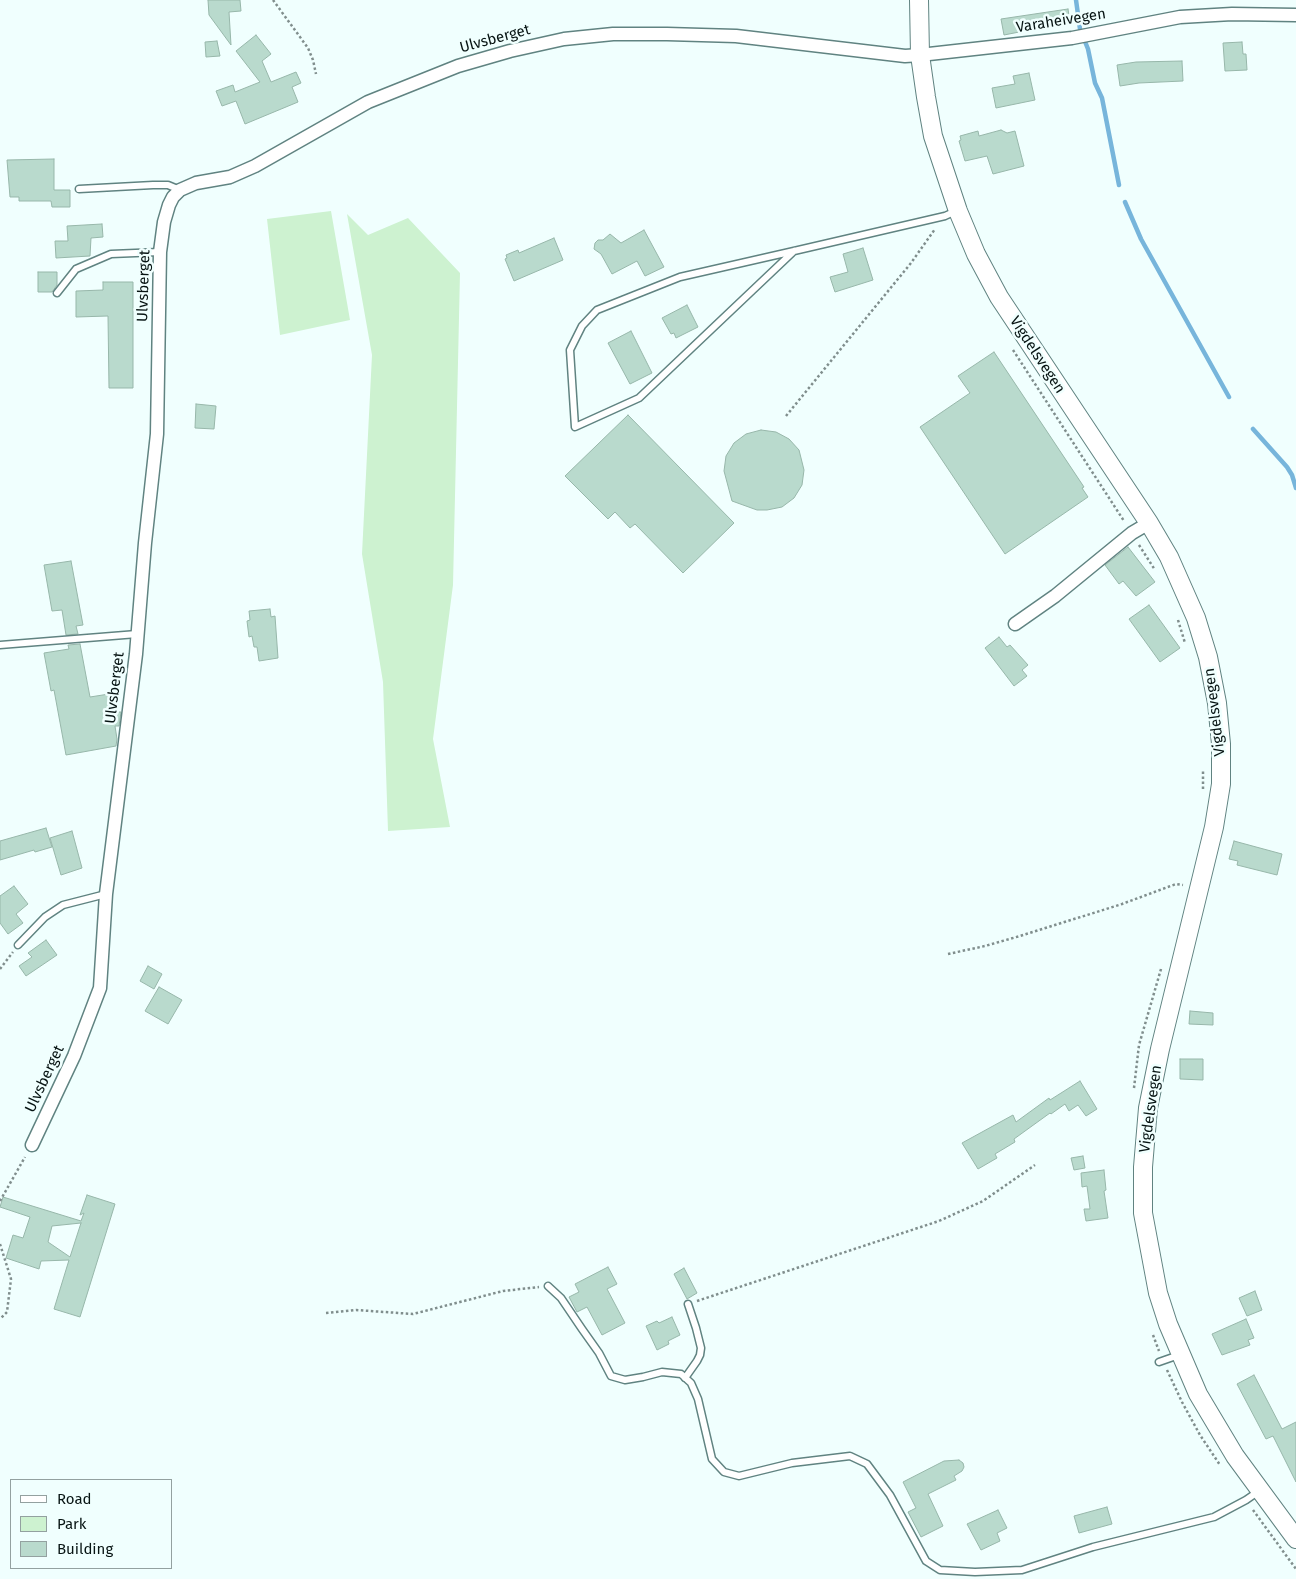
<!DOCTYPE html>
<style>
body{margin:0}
#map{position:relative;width:1296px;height:1579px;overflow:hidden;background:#f0fffe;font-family:"Fira Sans",sans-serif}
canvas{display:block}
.legend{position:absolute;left:10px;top:1479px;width:162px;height:90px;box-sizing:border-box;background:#f0fffe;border:1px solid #93a1a0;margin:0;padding:6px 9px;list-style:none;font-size:15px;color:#071413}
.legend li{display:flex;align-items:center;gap:10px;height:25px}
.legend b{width:25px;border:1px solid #93a1a0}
</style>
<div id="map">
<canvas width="1296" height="1579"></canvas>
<ul class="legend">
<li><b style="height:6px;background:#fff"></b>Road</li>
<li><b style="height:14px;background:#cdf2d0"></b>Park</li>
<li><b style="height:14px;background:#b9dacd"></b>Building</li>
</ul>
</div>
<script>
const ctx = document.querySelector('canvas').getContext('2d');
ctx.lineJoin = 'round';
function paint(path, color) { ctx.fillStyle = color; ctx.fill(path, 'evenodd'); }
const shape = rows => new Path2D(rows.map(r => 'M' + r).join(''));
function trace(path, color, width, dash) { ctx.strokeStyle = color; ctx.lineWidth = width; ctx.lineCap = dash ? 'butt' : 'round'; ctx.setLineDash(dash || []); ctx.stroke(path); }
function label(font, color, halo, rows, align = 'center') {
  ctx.font = font + ' "Fira Sans",sans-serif'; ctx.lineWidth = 5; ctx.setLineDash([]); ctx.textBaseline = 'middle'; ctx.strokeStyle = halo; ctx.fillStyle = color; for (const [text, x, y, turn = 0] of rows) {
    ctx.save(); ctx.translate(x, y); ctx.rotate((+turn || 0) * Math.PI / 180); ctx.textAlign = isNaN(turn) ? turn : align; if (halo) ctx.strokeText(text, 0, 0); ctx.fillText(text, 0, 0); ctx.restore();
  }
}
paint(shape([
 [331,211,350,320,280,335,267,219],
 [347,214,368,235,408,218,460,273,453,585,433,739,450,827,388,831,383,682,362,554,372,355]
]), '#cdf2d0');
trace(shape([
 [1076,0,1080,29,1088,49,1095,83,1102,98,1119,185],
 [1125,202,1141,239,1229,397],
 [1253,429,1287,467,1292,475,1296,488]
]), '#77b5db', 4.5);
const building = shape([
 [208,0,240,0,241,11,229,12,231,45,209,15,208,0],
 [1068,9,1070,22,1004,35,1001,19,1068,9],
 [256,35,271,54,262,61,271,82,296,72,301,83,292,87,298,102,245,124,236,101,222,106,216,91,233,85,235,92,260,82,236,51,256,35],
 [217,41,220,56,206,57,205,42,217,41],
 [1242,42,1243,54,1246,54,1247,70,1225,71,1223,43,1242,42],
 [1182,61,1183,81,1139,83,1120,86,1117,65,1136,62,1182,61],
 [1029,73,1035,100,996,108,992,88,1015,84,1013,76,1029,73],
 [1001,130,1007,133,1015,131,1024,166,993,174,987,156,965,161,959,141,961,140,960,136,978,131,979,136,1001,130],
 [54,159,54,190,70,190,70,207,52,207,51,201,19,201,19,197,10,197,7,160,54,159],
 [102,224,103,237,91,238,90,256,56,258,55,241,68,241,67,226,102,224],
 [644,230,664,267,645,276,637,261,612,274,601,254,594,249,595,243,598,240,603,240,610,234,621,243,644,230],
 [554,238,563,260,514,281,505,259,507,258,506,255,518,250,519,253,554,238],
 [863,248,873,280,835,292,830,277,848,272,843,254,863,248],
 [38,272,57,272,57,285,52,292,38,292,38,272],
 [103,282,133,282,133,388,109,388,108,316,76,317,76,291,103,290,103,282],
 [687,305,698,327,676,338,674,333,671,334,662,318,687,305],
 [631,331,652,373,630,384,608,343,631,331],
 [994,352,1084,487,1082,488,1088,497,1005,554,920,427,970,393,958,376,994,352],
 [196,404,216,406,214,429,195,428,196,404],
 [628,415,734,523,683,573,635,524,630,528,615,512,608,519,565,476,628,415],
 [761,430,776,432,789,439,799,450,804,470,802,485,794,498,782,507,767,510,757,510,732,501,724,471,726,456,734,443,746,434,761,430],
 [1128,547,1155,582,1136,596,1123,581,1119,584,1105,565,1128,547],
 [71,561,83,625,76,626,78,634,66,635,62,610,52,611,44,565,71,561],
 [1149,605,1180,648,1160,662,1129,619,1149,605],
 [270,609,271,617,275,616,278,658,259,661,257,647,254,647,252,636,249,637,247,621,250,620,249,611,270,609],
 [999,637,1007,647,1010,645,1028,665,1022,670,1027,676,1014,686,985,648,999,637],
 [80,644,90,697,109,694,112,712,121,712,119,726,115,726,117,739,116,746,66,755,54,690,51,691,44,653,69,649,68,645,80,644],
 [46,828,52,847,35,852,34,850,0,860,0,841,46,828],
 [72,831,82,868,61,875,50,838,72,831],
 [1234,841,1282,854,1277,875,1237,865,1238,861,1229,859,1234,841],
 [14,886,28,904,16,914,23,923,8,934,0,923,0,896,14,886],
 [46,940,57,955,26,976,19,966,32,957,28,953,46,940],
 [148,966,162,974,154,989,140,981,148,966],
 [159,987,182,1000,168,1024,145,1011,159,987],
 [1190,1011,1213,1013,1213,1025,1189,1024,1190,1011],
 [1180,1059,1203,1059,1203,1080,1180,1079,1180,1059],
 [1080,1081,1097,1109,1086,1116,1078,1105,1069,1111,1065,1104,1051,1114,1050,1113,1014,1139,1015,1142,995,1154,997,1158,978,1169,962,1143,1013,1115,1016,1122,1049,1098,1050,1100,1080,1081],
 [1083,1156,1085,1168,1074,1170,1071,1158,1083,1156],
 [1104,1170,1106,1190,1104,1191,1108,1218,1086,1221,1084,1209,1090,1209,1087,1186,1082,1187,1081,1173,1104,1170],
 [87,1195,115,1204,80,1317,54,1309,69,1260,41,1261,39,1269,6,1258,13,1235,23,1238,30,1217,0,1207,3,1197,81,1221,84,1213,80,1215,87,1195],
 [81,1223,70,1257,48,1242,52,1226,81,1223],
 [608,1267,617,1284,607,1289,625,1323,602,1335,587,1307,577,1312,569,1297,579,1292,575,1284,608,1267],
 [684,1268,697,1293,687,1299,674,1274,684,1268],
 [1255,1291,1262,1310,1247,1316,1239,1298,1255,1291],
 [672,1317,680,1335,668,1341,669,1344,657,1350,646,1326,657,1321,659,1323,672,1317],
 [1246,1319,1254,1338,1248,1340,1250,1345,1222,1355,1212,1334,1246,1319],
 [1254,1375,1282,1429,1296,1422,1296,1482,1273,1436,1266,1439,1237,1384,1254,1375],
 [959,1460,963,1463,964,1467,962,1471,954,1476,956,1480,928,1494,943,1526,921,1537,908,1512,916,1508,903,1482,944,1461,959,1460],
 [1107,1507,1112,1524,1079,1533,1074,1516,1107,1507],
 [998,1510,1007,1528,997,1533,1000,1541,981,1550,967,1524,998,1510]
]);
paint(building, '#b9dacd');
trace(building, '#97b7aa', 1);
const service = shape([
 [79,189,153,185,168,185,180,190],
 [794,251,639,398,575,427,570,350,582,326,597,310,680,277,794,251,945,216,956,211],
 [57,293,76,269,111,254,160,252],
 [0,645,137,634],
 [18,945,45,917,63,905,106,894],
 [548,1286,561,1298,582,1329,599,1353,611,1376,625,1380,643,1377,662,1372,681,1374,691,1383,698,1399,712,1459,724,1472,739,1476,792,1463,850,1456,867,1464,890,1495,926,1561,940,1570,975,1572,1022,1570,1093,1547,1214,1517,1246,1500,1259,1491],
 [1159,1362,1179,1355],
 [685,1378,697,1361,700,1355,701,1348,696,1328,688,1304]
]);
const minor = shape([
 [1015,624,1055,596,1132,533,1149,523],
 [32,1145,74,1056,100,988,106,894,136,654,145,543,157,434,160,252,164,222,169,205,173,197,180,190,196,183,230,177,255,166,368,102,458,66,510,51,564,39,613,34,667,34,736,36,905,56,920,55,1072,38,1180,17,1232,14,1296,15]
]);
const secondary = shape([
 [919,0,920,55,926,97,933,136,958,211,976,254,999,297,1149,523,1169,557,1196,618,1208,657,1217,703,1221,744,1221,784,1214,827,1160,1049,1148,1108,1143,1167,1143,1213,1158,1293,1168,1324,1198,1394,1235,1456,1296,1539]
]);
trace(service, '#608381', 9);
trace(minor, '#608381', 15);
trace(secondary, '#608381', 20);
trace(shape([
 [273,0,308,48,313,60,316,74],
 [1013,350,1124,521],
 [786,416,911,263,935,229],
 [1139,545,1155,570],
 [1178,620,1185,643],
 [1203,789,1203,769],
 [948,954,985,946,1020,936,1122,904,1176,884,1183,885],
 [0,969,13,952],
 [1134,1088,1139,1045,1161,969],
 [0,1201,25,1157],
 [0,1244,11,1279,7,1312,0,1319],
 [697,1301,939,1221,983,1201,1035,1165],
 [326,1313,356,1310,413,1314,503,1291,539,1287],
 [1153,1335,1159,1351],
 [1167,1370,1182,1402,1200,1435,1220,1465],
 [1253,1510,1296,1569]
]), '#808e8d', 2.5, [2.5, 2.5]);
trace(service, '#fff', 6);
trace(minor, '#fff', 12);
trace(secondary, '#fff', 18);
label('15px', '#071413', '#f0fffe', [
 ["Varaheivegen",1061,21,-9],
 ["Ulvsberget",495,39,-15],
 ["Ulvsberget",144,286,-88],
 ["Vigdelsvegen",1037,355,57],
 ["Ulvsberget",115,688,-83],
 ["Vigdelsvegen",1215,712,-97],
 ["Ulvsberget",45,1079,-65],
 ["Vigdelsvegen",1151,1109,-82]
]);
</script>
